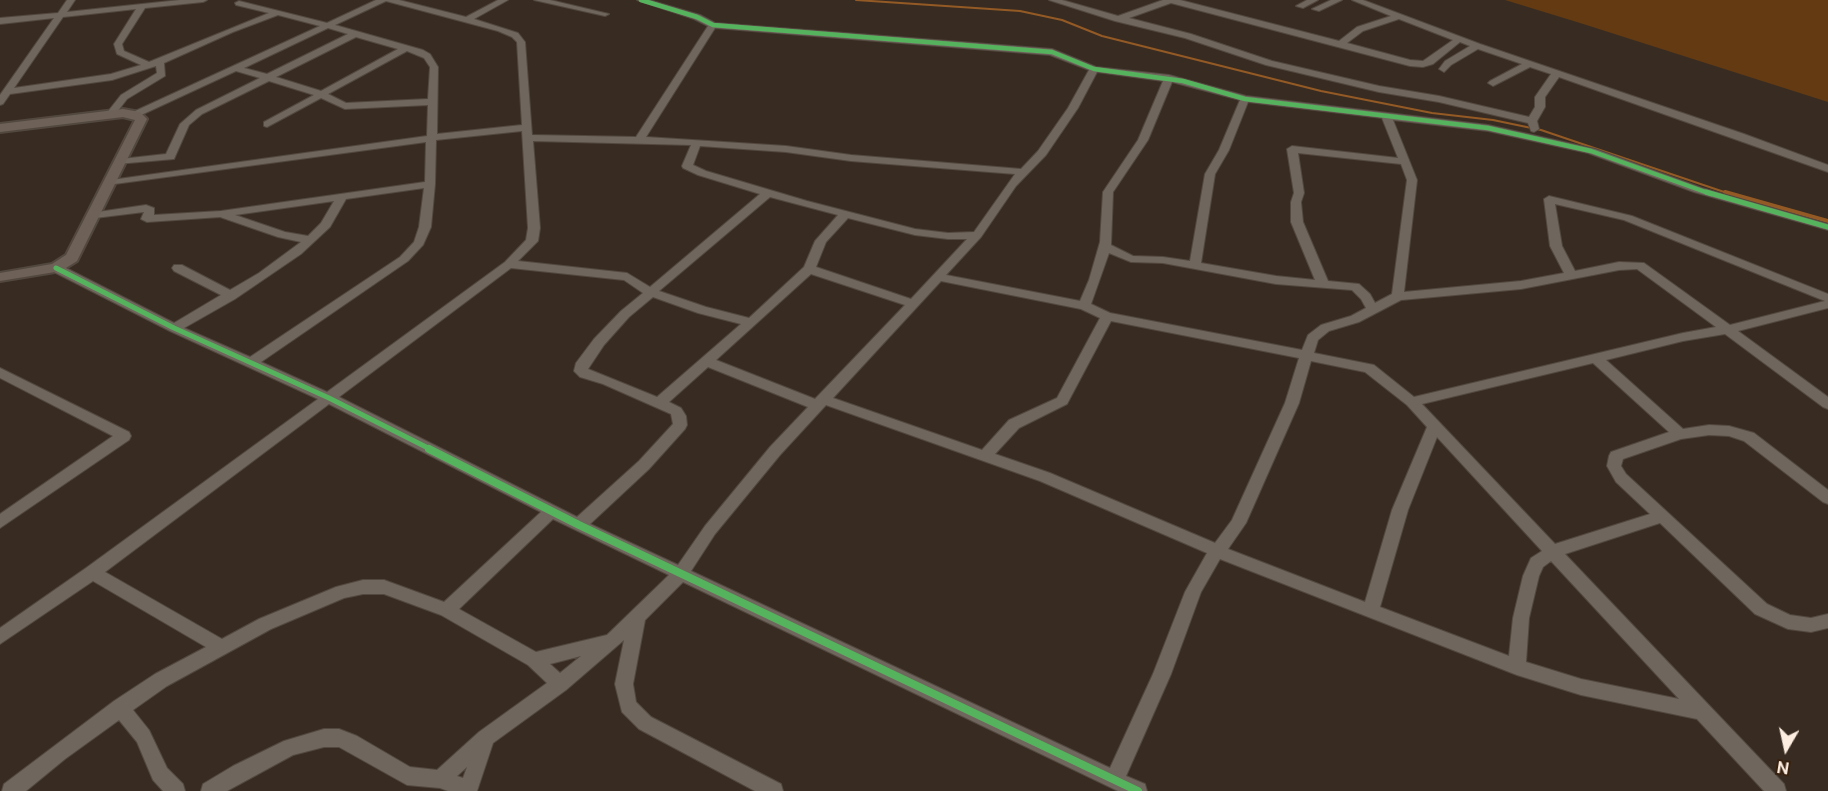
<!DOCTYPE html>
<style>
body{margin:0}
#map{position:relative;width:1828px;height:791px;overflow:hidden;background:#382c22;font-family:"Public Sans",sans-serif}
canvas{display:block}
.north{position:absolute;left:1756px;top:719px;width:60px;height:60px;-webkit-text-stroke:4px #38210e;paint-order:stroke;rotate:189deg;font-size:16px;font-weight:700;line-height:24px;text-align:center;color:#fdede1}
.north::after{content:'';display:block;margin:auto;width:21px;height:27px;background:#fdede1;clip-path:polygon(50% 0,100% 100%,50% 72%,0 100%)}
</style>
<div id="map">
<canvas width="1828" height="791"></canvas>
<div class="north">N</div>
</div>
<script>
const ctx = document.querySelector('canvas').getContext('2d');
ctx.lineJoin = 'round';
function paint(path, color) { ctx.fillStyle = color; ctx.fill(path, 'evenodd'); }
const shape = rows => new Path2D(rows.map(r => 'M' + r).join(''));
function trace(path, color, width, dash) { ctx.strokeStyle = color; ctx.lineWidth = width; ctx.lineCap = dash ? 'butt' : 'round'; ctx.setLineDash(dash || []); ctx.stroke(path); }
paint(shape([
 [1505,0,1828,0,1828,102,1580,23]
]), '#633a12');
trace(shape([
 [856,0,1020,11,1062,20,1102,36,1321,91,1432,113,1493,120,1541,130,1730,194]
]), '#945a25', 2);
trace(shape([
 [1725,192,1828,221]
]), '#945a25', 4);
const minor = shape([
 [67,0,75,0,67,12,180,0,207,0,203,2,145,8,122,44,124,51,149,62,269,13,236,5,235,3,239,1,327,23,376,0,399,0,466,17,498,0,508,0,474,19,518,33,525,42,532,135,636,137,708,26,694,19,637,0,649,0,700,15,715,23,1052,49,1096,67,1169,75,1246,96,1488,125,1595,149,1702,188,1828,224,1828,230,1694,192,1588,153,1488,131,1393,120,1417,180,1404,292,1521,281,1564,273,1550,246,1544,199,1549,196,1632,216,1828,294,1828,308,1738,331,1828,397,1828,409,1823,407,1725,334,1683,341,1606,360,1683,429,1709,425,1729,426,1754,433,1828,490,1828,504,1823,502,1744,441,1729,436,1709,435,1681,439,1623,459,1621,466,1626,474,1767,604,1790,615,1811,618,1828,614,1828,628,1811,632,1788,629,1755,614,1660,523,1565,554,1784,784,1786,791,1764,791,1697,719,1581,695,1517,675,1220,559,1201,592,1171,674,1126,776,1145,784,1147,791,1118,791,683,582,645,620,633,684,636,702,651,717,781,784,783,791,755,791,639,729,622,712,615,684,624,640,566,690,493,743,477,791,448,791,440,788,407,785,339,747,324,747,293,755,227,791,201,791,203,784,233,766,284,741,324,729,339,729,357,736,410,767,437,770,479,732,547,683,528,665,441,615,384,594,363,594,344,598,271,629,167,686,133,710,149,730,167,768,183,784,185,791,163,791,153,780,137,742,119,720,65,759,26,791,2,791,4,784,114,701,155,674,206,647,93,581,0,644,0,628,86,568,318,399,170,331,52,271,50,268,52,265,60,265,174,323,221,295,174,271,172,268,174,265,182,265,230,290,259,273,301,242,278,237,220,217,147,222,141,219,144,212,95,218,89,215,91,213,146,205,154,208,154,215,221,211,425,182,426,142,107,185,106,183,111,180,427,136,428,105,345,109,321,98,267,127,264,126,264,122,314,95,269,81,202,114,189,125,174,159,117,164,116,162,121,159,166,154,180,124,196,110,260,78,236,71,139,116,133,116,133,112,320,26,278,15,233,32,164,63,165,76,127,99,114,116,111,117,106,114,121,95,157,73,156,66,112,80,10,94,3,104,0,105,0,95,54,18,0,24,0,18,58,13,67,0],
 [386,1,498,31,512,37,517,42,522,125,437,134,438,67,430,54,423,50,335,25,386,1],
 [136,9,114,44,117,54,141,65,111,74,14,88,63,17,136,9],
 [328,28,348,34,267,74,244,68,328,28],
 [715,28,1050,55,1089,70,1068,108,1038,151,1021,169,851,155,786,146,646,137,715,28],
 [356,37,398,49,321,91,276,77,356,37],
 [407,51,424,58,430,67,428,99,346,103,328,94,407,51],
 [1097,72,1163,81,1138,140,1103,192,1100,242,1089,280,1080,301,946,275,981,237,1016,186,1046,155,1078,108,1097,72],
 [1172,82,1240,100,1219,150,1205,174,1190,261,1163,257,1133,256,1111,245,1113,192,1148,140,1172,82],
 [1248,102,1382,118,1398,158,1292,146,1287,149,1294,193,1291,202,1291,222,1315,280,1276,276,1201,263,1215,174,1229,150,1248,102],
 [522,131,528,228,526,240,505,262,327,392,261,362,408,261,423,245,431,227,435,184,436,140,522,131],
 [533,141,691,145,682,166,683,168,698,175,760,194,650,287,627,273,518,261,538,241,540,228,533,141],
 [700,146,786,152,851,161,1015,174,974,232,948,233,915,229,807,201,706,171,693,165,700,146],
 [1298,153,1401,164,1407,180,1392,294,1375,303,1370,294,1359,284,1328,281,1303,222,1301,202,1304,193,1298,153],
 [424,188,419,227,414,242,400,257,250,357,184,328,235,299,301,254,330,227,346,199,424,188],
 [770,197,838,215,815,241,804,267,749,318,706,307,659,291,770,197],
 [334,201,321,223,308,236,285,232,235,215,334,201],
 [1555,204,1624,220,1825,301,1730,325,1644,263,1619,262,1575,271,1562,246,1555,204],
 [848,218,915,235,948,239,967,239,911,299,816,267,826,242,848,218],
 [1109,253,1131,262,1163,263,1276,284,1352,290,1361,299,1366,308,1351,316,1321,325,1308,335,1302,350,1110,313,1091,304,1109,253],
 [511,268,624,280,643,293,621,311,594,339,576,363,574,371,580,377,603,384,671,414,673,424,639,461,577,517,339,397,511,268],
 [1637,269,1716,327,1683,333,1414,397,1374,365,1314,353,1318,340,1329,331,1359,322,1401,300,1521,289,1619,270,1637,269],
 [811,274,905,305,815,399,716,360,811,274],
 [941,281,1081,309,1100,318,1057,398,1009,420,982,450,833,398,941,281],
 [653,297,698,313,741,324,657,397,588,369,604,345,629,317,653,297],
 [1111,321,1299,358,1285,403,1232,520,1215,543,1050,473,995,454,1019,428,1067,404,1111,321],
 [1311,361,1365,372,1407,405,1427,427,1392,510,1365,602,1228,549,1246,523,1299,403,1311,361],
 [1593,363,1669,432,1611,452,1609,456,1607,466,1616,482,1650,514,1555,544,1422,404,1593,363],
 [708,367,808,407,770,447,705,526,678,565,590,524,649,469,685,429,687,425,686,416,681,408,669,402,708,367],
 [329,404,541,512,444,602,384,580,363,580,336,587,259,619,222,639,105,572,329,404],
 [826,405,1040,481,1207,553,1185,592,1153,674,1110,768,691,571,715,534,780,455,826,405],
 [1437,437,1542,551,1531,558,1523,576,1513,618,1509,656,1380,607,1408,510,1437,437],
 [553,519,669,575,607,635,536,652,459,609,553,519],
 [1551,561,1679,699,1581,679,1526,662,1529,618,1539,576,1543,567,1551,561],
 [581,656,560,673,550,664,581,656],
 [467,767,463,778,457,776,467,767],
 [534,0,550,0,609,14,605,16,534,0],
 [1049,0,1062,0,1118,16,1163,0,1180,0,1339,41,1357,27,1391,16,1352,0,1363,0,1480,44,1744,134,1828,165,1828,172,1559,77,1545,97,1545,107,1537,121,1539,129,1534,132,1531,131,1528,123,1439,102,1379,92,1266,65,1185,38,1115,21,1049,0],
 [1171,3,1410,66,1423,67,1433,64,1460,42,1470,46,1445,61,1439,69,1444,72,1451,65,1478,49,1522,64,1490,81,1488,83,1493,86,1530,67,1551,74,1535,97,1535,107,1529,117,1439,96,1379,86,1272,61,1191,34,1129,18,1171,3],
 [1399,19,1453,40,1423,61,1410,60,1347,43,1363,31,1399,19],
 [1307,0,1318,0,1303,8,1296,6,1307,0],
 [1331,0,1342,0,1319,11,1312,9,1331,0],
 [0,368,129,432,131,436,129,440,0,528,0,514,113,436,0,378,0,368]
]);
const major = shape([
 [123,109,140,112,147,119,77,261,61,271,0,281,0,273,52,264,66,255,135,120,123,117,0,132,0,124,123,109]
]);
trace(minor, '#53483f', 2);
trace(major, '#53483f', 4);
paint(minor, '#6f665e');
paint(major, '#6e6258');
trace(shape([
 [641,0,697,17,713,25,1052,52,1094,69,1183,81,1245,99,1488,128,1591,151,1711,194]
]), '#56b35d', 4.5);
trace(shape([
 [1706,192,1828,227],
 [56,268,174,328,329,398,432,450]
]), '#56b35d', 5);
trace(shape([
 [429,449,579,525,1138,791]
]), '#56b35d', 8);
</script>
